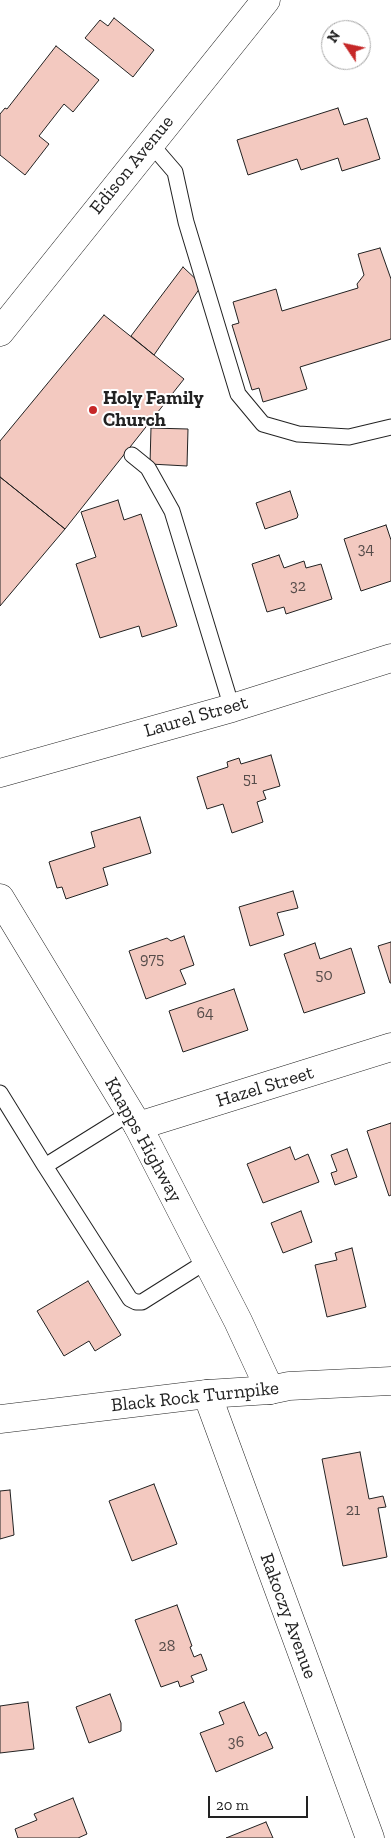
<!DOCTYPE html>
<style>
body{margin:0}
#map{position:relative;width:391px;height:1838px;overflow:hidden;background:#fff;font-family:"Zilla Slab",serif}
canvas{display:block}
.north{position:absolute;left:321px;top:20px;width:50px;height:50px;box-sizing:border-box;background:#fff;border:1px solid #a7a7a7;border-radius:50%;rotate:304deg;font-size:14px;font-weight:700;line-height:20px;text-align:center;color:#222}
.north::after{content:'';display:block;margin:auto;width:18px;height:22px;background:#c62828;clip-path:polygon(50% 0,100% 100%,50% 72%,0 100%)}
.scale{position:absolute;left:208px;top:1796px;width:100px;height:22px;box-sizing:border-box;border:2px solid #222;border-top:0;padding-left:6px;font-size:15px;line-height:18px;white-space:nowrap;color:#222;-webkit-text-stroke:4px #fff;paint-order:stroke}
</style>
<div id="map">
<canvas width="391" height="1838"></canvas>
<div class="north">N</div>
<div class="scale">20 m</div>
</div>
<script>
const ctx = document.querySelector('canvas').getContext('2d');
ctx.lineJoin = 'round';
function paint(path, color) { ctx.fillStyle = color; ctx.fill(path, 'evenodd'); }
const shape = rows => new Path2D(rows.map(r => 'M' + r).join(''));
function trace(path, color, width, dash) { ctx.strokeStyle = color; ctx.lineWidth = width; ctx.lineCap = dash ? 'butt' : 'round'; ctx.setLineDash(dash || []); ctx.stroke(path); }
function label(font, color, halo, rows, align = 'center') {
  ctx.font = font + ' "Zilla Slab",serif'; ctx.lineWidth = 4; ctx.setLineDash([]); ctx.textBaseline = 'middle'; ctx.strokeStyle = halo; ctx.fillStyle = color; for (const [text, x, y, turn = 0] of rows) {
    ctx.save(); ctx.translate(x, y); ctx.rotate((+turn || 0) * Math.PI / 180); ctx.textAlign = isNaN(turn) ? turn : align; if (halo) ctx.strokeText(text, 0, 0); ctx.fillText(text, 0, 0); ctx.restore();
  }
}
const building = shape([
 [114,18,154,50,133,77,85,38,100,20,108,26,114,18],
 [56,46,99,80,73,112,64,104,39,136,49,144,25,175,0,155,0,114,5,108,7,109,56,46],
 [338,108,344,125,367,118,380,159,342,171,338,158,301,170,297,159,248,175,237,140,338,108],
 [380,248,391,279,391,339,300,367,307,389,263,402,259,388,252,390,232,325,239,323,233,302,276,289,282,311,358,288,357,284,364,275,358,254,380,248],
 [183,267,202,285,154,355,131,336,183,267],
 [104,315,184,379,65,529,0,477,0,441,104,315],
 [151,428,188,429,187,466,150,464,151,428],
 [0,477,65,529,0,606,0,477],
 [290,491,298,515,297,518,265,529,256,503,290,491],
 [118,500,124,520,141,514,177,626,142,637,139,626,100,638,76,564,96,557,81,512,118,500],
 [386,525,391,540,391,581,361,591,344,539,386,525],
 [279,555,284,568,304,561,306,568,321,564,332,599,286,614,284,607,267,612,252,564,279,555],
 [271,755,280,786,263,791,266,799,257,802,263,822,232,833,223,804,207,809,197,777,228,767,227,762,239,758,241,764,271,755],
 [140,817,151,853,103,868,108,885,66,899,62,887,57,888,49,862,95,847,91,832,140,817],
 [293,891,298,908,277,913,284,935,250,946,239,907,293,891],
 [184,936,194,965,180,970,186,984,146,999,129,951,167,938,171,941,184,936],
 [391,942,391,983,390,983,378,946,391,942],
 [315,943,320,959,351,948,365,993,304,1013,284,954,315,943],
 [234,989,248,1030,183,1052,169,1011,234,989],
 [391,1123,391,1195,389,1196,367,1131,391,1123],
 [290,1147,295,1160,308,1154,319,1182,263,1203,247,1164,290,1147],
 [347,1149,357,1177,335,1185,331,1173,337,1171,331,1155,347,1149],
 [301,1211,312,1242,283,1253,271,1223,301,1211],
 [352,1248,366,1307,327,1317,315,1265,337,1260,335,1253,352,1248],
 [88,1281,121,1335,95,1351,89,1341,64,1356,37,1311,88,1281],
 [360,1452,369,1499,383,1496,386,1507,378,1508,387,1557,343,1566,322,1459,360,1452],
 [154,1484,177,1544,132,1561,109,1501,154,1484],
 [10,1490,14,1535,0,1539,0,1491,10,1490],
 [177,1605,192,1646,190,1647,194,1657,201,1654,207,1670,191,1676,194,1682,180,1687,178,1681,161,1687,135,1620,177,1605],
 [110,1694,121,1723,121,1731,89,1743,76,1707,110,1694],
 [28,1702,34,1749,0,1753,0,1706,28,1702],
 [244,1702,259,1736,266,1732,273,1748,216,1772,200,1733,224,1724,219,1712,244,1702],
 [73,1798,87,1834,78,1838,18,1838,15,1829,37,1820,34,1814,73,1798],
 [266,1822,273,1838,226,1838,266,1822]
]);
paint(building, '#f3c9c0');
trace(building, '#222', 1);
const service = shape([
 [150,143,175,172,186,222,238,394,263,424,298,434,349,437,391,427],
 [132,455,148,468,172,511,232,708],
 [0,1093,45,1166],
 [130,1113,45,1166,130,1299,136,1302,142,1302,207,1261]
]);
const minor = shape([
 [0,332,266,0],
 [0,773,232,708,391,658],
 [138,1126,391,1047],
 [207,1394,370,1838]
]);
const tertiary = shape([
 [0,898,138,1126,238,1321,270,1390]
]);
const primary = shape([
 [0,1419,207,1394,270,1390,289,1386,391,1381]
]);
trace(service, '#222', 17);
trace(minor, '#222', 29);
trace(tertiary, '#222', 29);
trace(primary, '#222', 29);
trace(service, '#fff', 15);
trace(minor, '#fff', 28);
trace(tertiary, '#fff', 28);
trace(primary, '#fff', 28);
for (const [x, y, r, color] of [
 [93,410,5,"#c62828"]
]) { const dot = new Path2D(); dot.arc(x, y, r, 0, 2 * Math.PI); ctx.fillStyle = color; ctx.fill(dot); trace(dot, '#fff', 2); }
label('16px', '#564c4a', null, [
 ["34",366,549],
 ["32",298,586],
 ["51",250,779],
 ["975",152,959],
 ["50",324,975],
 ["64",205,1013],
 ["21",353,1510],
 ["28",167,1646],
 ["36",236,1742]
]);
label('19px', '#222', '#fff', [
 ["Edison Avenue",132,165,-51],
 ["Laurel Street",196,717,-16],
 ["Hazel Street",265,1087,-17],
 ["Knapps Highway",143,1140,61],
 ["Black Rock Turnpike",195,1397,-6],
 ["Rakoczy Avenue",288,1616,70]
]);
label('bold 19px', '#222', '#fff', [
 ["Holy Family",103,399],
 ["Church",103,421]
], 'left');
</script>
